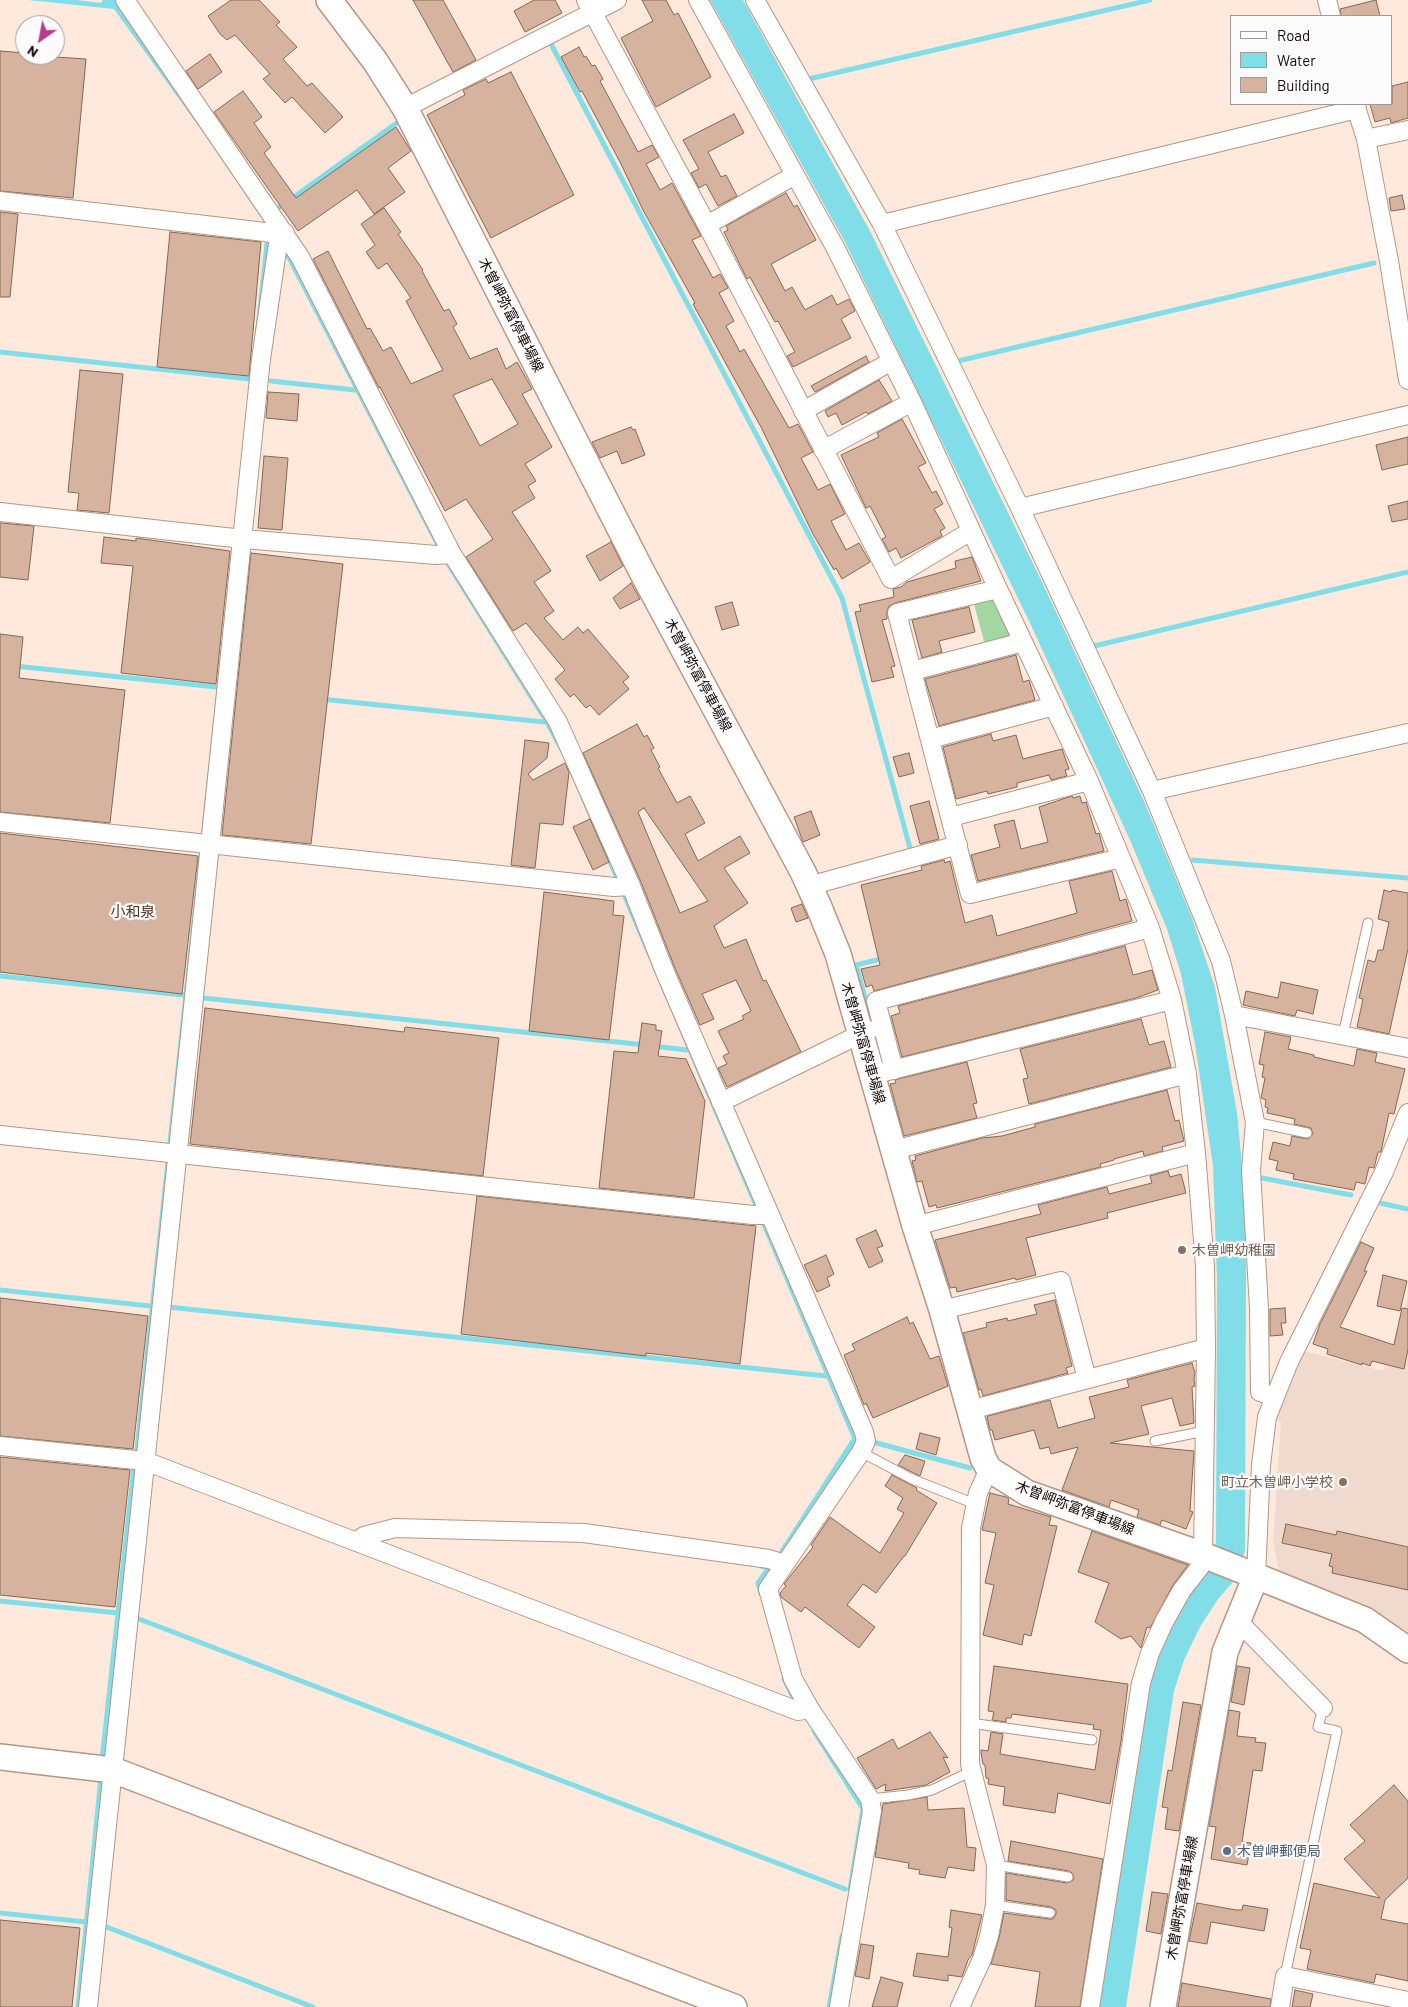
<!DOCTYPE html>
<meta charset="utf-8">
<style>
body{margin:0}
#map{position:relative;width:1408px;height:2007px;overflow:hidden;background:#fee9dc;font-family:Barlow,sans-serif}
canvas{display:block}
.legend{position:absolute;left:1230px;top:15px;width:162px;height:90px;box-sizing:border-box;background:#fbfbfb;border:1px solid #9f9a98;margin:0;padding:6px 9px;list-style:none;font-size:15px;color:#140904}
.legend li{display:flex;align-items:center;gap:10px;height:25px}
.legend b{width:25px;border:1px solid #9f9a98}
.north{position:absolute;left:15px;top:15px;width:50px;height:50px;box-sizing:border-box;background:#fbfbfb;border:1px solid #9f9a98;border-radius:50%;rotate:213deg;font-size:14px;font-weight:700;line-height:20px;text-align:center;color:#140904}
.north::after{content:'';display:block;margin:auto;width:18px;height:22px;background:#b73b8c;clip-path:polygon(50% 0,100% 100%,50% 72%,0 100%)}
</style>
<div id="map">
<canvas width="1408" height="2007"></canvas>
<ul class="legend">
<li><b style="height:6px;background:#fff"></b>Road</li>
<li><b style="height:14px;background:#81dee8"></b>Water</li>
<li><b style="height:14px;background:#d5b39f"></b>Building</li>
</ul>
<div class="north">N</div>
</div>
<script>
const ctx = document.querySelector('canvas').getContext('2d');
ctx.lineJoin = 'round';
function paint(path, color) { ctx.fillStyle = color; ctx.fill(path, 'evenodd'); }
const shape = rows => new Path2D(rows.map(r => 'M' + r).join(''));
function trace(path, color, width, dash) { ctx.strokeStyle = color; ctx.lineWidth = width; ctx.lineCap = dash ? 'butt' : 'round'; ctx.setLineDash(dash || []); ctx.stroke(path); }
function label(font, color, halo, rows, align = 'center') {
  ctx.font = font + ' Barlow,"Noto Sans JP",sans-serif'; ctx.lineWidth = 4.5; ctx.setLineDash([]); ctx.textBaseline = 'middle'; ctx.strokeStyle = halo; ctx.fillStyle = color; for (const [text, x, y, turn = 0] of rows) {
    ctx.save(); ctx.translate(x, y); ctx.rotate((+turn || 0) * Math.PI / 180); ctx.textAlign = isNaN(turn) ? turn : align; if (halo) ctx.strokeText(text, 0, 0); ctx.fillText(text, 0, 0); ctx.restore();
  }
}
paint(shape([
 [1408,1296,1408,1638,1366,1607,1279,1570,1273,1542,1281,1422,1277,1420,1304,1351,1383,1371]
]), '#f0dace');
paint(shape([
 [994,598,1012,634,1011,638,985,645,973,600]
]), '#a2d7a4');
paint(shape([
 [28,0,77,0,101,3,103,0,116,0,271,218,568,755,858,1439,783,1553,778,1553,852,1438,563,757,544,722,444,562,276,238,269,238,137,1454,134,1453,267,221,114,9],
 [710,0,743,0,870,231,1043,584,1144,801,1192,918,1215,987,1237,1113,1244,1186,1246,1264,1245,1551,1233,1582,1218,1599,1200,1627,1184,1660,1174,1691,1126,2007,1099,2007,1149,1685,1170,1625,1188,1594,1206,1570,1216,1542,1217,1280,1213,1166,1195,1044,1181,974,1167,929,1130,840,1029,621,845,242]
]), '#81dee8');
trace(shape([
 [551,44,842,598,910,848],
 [809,79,1150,0],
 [280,207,398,122],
 [0,352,250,379],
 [958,361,1374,263],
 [271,381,355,390],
 [1094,646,1408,572],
 [15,666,216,687],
 [321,699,544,722],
 [1193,860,1408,878],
 [0,976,183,995],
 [203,998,645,1045],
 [870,1016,856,965,885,958],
 [653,1046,687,1050],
 [1262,1178,1351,1195],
 [1380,1203,1408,1209],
 [0,1290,150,1306],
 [168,1307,826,1376],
 [873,1442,970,1468],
 [761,1566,769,1568,758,1583,761,1594],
 [0,1601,118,1613],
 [139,1619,845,1889],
 [784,1679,795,1701],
 [814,1731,863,1809,850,1890],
 [102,1760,134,1467],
 [0,1913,86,1922],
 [104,1926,313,2007],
 [78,2007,101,1778],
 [829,2007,842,1936]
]), '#81dee8', 5);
const building = shape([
 [231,0,259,0,280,22,276,25,297,47,283,59,307,86,312,83,343,117,325,133,292,97,285,103,263,79,270,74,235,35,227,40,220,34,208,16,231,0],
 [413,0,443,0,476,60,453,72,413,0],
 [534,0,555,0,562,13,525,32,514,11,534,0],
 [642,0,666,0,674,15,678,13,711,77,656,107,621,38,653,21,642,0],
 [1376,0,1380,16,1341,16,1340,9,1376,0],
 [579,47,584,57,586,56,592,66,595,65,603,79,600,81,638,152,652,145,659,157,646,164,660,190,672,183,701,236,692,240,713,278,720,274,728,288,719,293,734,321,726,326,740,352,744,349,789,428,798,424,813,452,801,458,818,490,830,484,845,514,831,521,846,550,859,543,870,562,842,579,836,568,834,570,813,534,761,427,693,304,695,303,643,210,620,162,582,91,580,92,561,57,579,47],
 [0,51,25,53,25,55,86,59,73,198,0,191,0,51],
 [210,54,222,72,198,89,186,71,210,54],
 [511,72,574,195,491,238,427,115,465,95,463,90,486,79,488,83,511,72],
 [1408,82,1408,118,1391,123,1390,118,1375,122,1370,104,1392,104,1392,86,1408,82],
 [243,91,262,117,254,123,271,147,264,153,296,198,396,127,411,151,388,168,405,192,374,214,357,190,298,231,214,112,243,91],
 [734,114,744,133,708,152,721,177,726,175,737,196,718,206,706,184,699,188,691,173,699,169,683,140,734,114],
 [786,193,794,207,797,205,816,240,771,264,785,291,792,287,805,310,832,295,837,305,849,299,855,311,841,319,851,338,793,367,787,356,795,352,778,321,775,322,750,277,747,279,724,232,728,230,726,226,786,193],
 [1402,195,1405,209,1391,211,1389,198,1402,195],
 [384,208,401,232,398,234,423,270,422,271,444,311,449,309,457,324,453,327,470,359,497,348,506,369,517,362,532,389,522,394,552,447,525,464,536,481,528,486,535,498,512,512,551,571,534,582,554,611,544,618,563,640,578,627,583,633,588,629,629,677,623,682,629,689,599,715,590,705,586,708,574,694,570,697,555,679,565,670,526,623,513,631,466,557,493,539,466,499,445,511,380,387,379,388,313,259,328,251,367,329,370,328,383,351,391,347,411,384,443,370,406,301,411,298,387,263,378,269,366,252,375,245,361,224,384,208],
 [492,379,518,424,480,446,453,395,492,379],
 [0,212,18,214,10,297,0,297,0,212],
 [170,232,261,242,249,376,157,367,170,232],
 [866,356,869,362,815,392,811,386,866,356],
 [80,370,123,374,109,513,77,510,79,493,68,492,80,370],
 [879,380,892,401,868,414,866,412,842,425,836,413,828,417,825,411,879,380],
 [268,392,299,394,297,421,266,418,268,392],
 [902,419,926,463,918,467,932,493,936,491,943,504,934,509,945,528,940,531,942,536,901,558,896,548,889,552,882,539,886,537,870,506,866,508,841,455,879,437,877,433,902,419],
 [631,427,633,430,635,429,645,455,622,464,617,451,600,458,592,442,631,427],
 [1408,437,1408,464,1382,470,1376,445,1408,437],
 [264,456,288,458,282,530,258,528,264,456],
 [1408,501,1408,519,1392,522,1388,506,1408,501],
 [0,523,34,526,28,580,0,577,0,523],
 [104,537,136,541,136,538,230,551,216,684,121,673,133,566,101,563,104,537],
 [611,542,623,566,600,581,586,556,611,542],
 [251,553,343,564,311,844,222,835,251,553],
 [972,557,981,581,895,603,889,606,887,611,887,619,882,620,895,666,891,667,894,677,872,682,855,612,861,611,859,605,894,597,893,589,901,587,907,582,956,568,955,561,972,557],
 [631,583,640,599,620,609,613,598,631,583],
 [732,602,739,625,722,630,715,607,732,602],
 [969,607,975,632,939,641,942,652,922,658,912,620,969,607],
 [0,634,23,637,19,678,125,690,110,823,0,812,0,634],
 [1016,655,1023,682,1029,680,1035,700,939,726,925,679,1016,655],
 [637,724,644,737,647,735,654,748,651,750,660,767,658,768,677,803,690,796,705,823,685,834,698,861,740,836,750,853,724,868,748,903,714,926,724,948,746,939,763,981,766,980,801,1052,727,1087,718,1068,727,1064,723,1056,729,1053,718,1031,744,1019,742,1016,751,1011,736,980,702,994,714,1019,700,1025,675,968,641,882,583,753,637,724],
 [644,808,708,901,680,913,638,812,644,808],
 [991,734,993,741,1016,735,1023,759,1062,749,1069,769,1065,770,1067,776,1051,780,1049,775,1017,783,1017,787,988,794,987,791,956,799,943,747,991,734],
 [525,740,549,743,547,758,528,774,533,780,565,763,569,772,563,825,540,823,535,868,511,865,525,740],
 [909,753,914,773,899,777,893,757,909,753],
 [1072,796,1073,798,1080,796,1082,803,1086,802,1096,834,1099,833,1104,851,978,881,971,855,1000,847,994,825,1014,820,1021,849,1048,842,1039,807,1072,796],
 [929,801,939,839,920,844,910,806,929,801],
 [811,811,820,835,803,842,794,817,811,811],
 [590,819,609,862,593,870,573,827,590,819],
 [0,833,198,856,182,994,0,972,0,833],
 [944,860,945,863,950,861,965,923,992,915,997,936,1077,913,1069,881,1112,871,1120,901,1126,899,1132,921,874,991,872,985,866,987,861,969,880,965,861,885,922,870,921,866,944,860],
 [1384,890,1391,892,1392,890,1408,893,1408,949,1389,1034,1357,1027,1363,999,1359,998,1368,960,1375,962,1378,950,1383,950,1389,922,1378,919,1384,890],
 [544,892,614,901,613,915,624,916,609,1040,529,1031,544,892],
 [802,904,808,918,796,922,791,908,802,904],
 [1125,946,1133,975,1152,970,1158,990,1136,998,902,1057,891,1016,900,1013,898,1006,1125,946],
 [1281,982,1318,990,1313,1014,1297,1010,1295,1016,1243,1005,1246,991,1278,998,1281,982],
 [205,1008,404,1032,405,1027,499,1038,483,1176,190,1144,205,1008],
 [1141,1019,1149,1045,1164,1041,1171,1067,1029,1104,1023,1079,1028,1078,1020,1049,1141,1019],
 [642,1023,656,1025,656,1030,662,1031,658,1056,686,1059,705,1101,694,1198,599,1188,614,1051,638,1053,642,1023],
 [1265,1032,1291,1037,1288,1049,1314,1055,1314,1057,1354,1066,1357,1049,1377,1053,1375,1062,1405,1069,1394,1114,1389,1113,1381,1152,1378,1152,1374,1168,1369,1167,1365,1184,1356,1182,1354,1190,1293,1179,1294,1174,1276,1170,1278,1161,1269,1159,1273,1142,1290,1146,1292,1136,1308,1139,1313,1134,1311,1128,1294,1124,1295,1119,1267,1113,1268,1108,1265,1107,1266,1100,1261,1098,1265,1078,1262,1077,1264,1065,1259,1064,1265,1032],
 [967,1062,977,1103,973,1104,977,1118,904,1136,890,1084,896,1083,895,1080,898,1079,967,1062],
 [1167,1090,1175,1121,1179,1120,1184,1141,1162,1147,1163,1151,1144,1156,1143,1151,1114,1159,1114,1160,1100,1164,1101,1167,937,1208,936,1205,929,1207,922,1181,917,1182,912,1161,916,1160,915,1156,982,1138,1002,1136,1035,1127,1035,1124,1167,1090],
 [1168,1171,1170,1177,1181,1174,1186,1193,1107,1213,1108,1218,1026,1238,1036,1275,1016,1280,1015,1278,957,1292,956,1287,950,1288,935,1240,1041,1214,1038,1205,1107,1187,1109,1194,1152,1183,1150,1176,1168,1171],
 [477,1196,756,1226,740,1364,646,1353,646,1356,461,1334,477,1196],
 [876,1230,883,1246,877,1248,883,1261,869,1268,856,1239,876,1230],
 [1361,1242,1374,1248,1364,1271,1367,1271,1340,1327,1394,1345,1402,1308,1408,1309,1408,1349,1404,1369,1372,1361,1370,1366,1362,1363,1362,1365,1327,1354,1328,1349,1313,1344,1320,1324,1361,1242],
 [826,1255,834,1274,827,1278,830,1286,817,1292,804,1265,826,1255],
 [1383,1275,1407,1281,1400,1311,1377,1306,1383,1275],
 [0,1298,148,1316,133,1449,0,1436,0,1298],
 [1055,1300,1072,1366,1066,1368,1068,1373,983,1396,981,1389,979,1390,963,1333,987,1327,986,1323,1007,1318,1008,1321,1037,1314,1034,1305,1055,1300],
 [1285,1308,1286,1323,1281,1323,1283,1335,1270,1336,1270,1309,1285,1308],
 [907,1317,910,1324,913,1322,930,1359,939,1356,948,1386,873,1418,866,1403,864,1405,844,1355,855,1350,852,1344,907,1317],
 [1192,1363,1195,1373,1194,1379,1195,1386,1192,1387,1194,1423,1180,1426,1172,1398,1141,1406,1149,1434,1110,1443,1194,1451,1190,1511,1193,1512,1186,1529,1162,1520,1160,1525,1137,1517,1139,1510,1111,1500,1109,1507,1062,1490,1078,1447,1051,1454,1049,1447,1040,1449,1034,1430,995,1440,992,1430,990,1430,987,1417,988,1416,1050,1400,1058,1428,1095,1418,1089,1397,1129,1387,1127,1380,1192,1363],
 [920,1433,940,1438,936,1455,916,1449,920,1433],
 [905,1455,925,1461,920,1476,898,1465,905,1455],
 [0,1457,130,1470,115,1607,0,1595,0,1457],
 [892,1475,917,1488,916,1490,937,1503,905,1556,904,1556,876,1593,863,1584,847,1605,875,1627,859,1648,805,1607,801,1612,781,1597,780,1593,786,1586,784,1584,813,1547,811,1545,830,1517,880,1553,904,1513,897,1509,903,1498,885,1486,892,1475],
 [990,1493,1006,1497,1009,1499,1008,1504,1051,1517,1049,1525,1057,1526,1031,1636,1024,1634,1022,1645,983,1635,994,1585,985,1583,996,1533,982,1530,990,1493],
 [1286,1524,1336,1535,1337,1531,1408,1547,1408,1590,1332,1573,1333,1567,1329,1566,1332,1554,1282,1543,1286,1524],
 [1092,1531,1188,1565,1173,1585,1150,1628,1147,1627,1141,1648,1131,1636,1121,1639,1095,1622,1109,1583,1078,1572,1092,1531],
 [994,1666,1128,1684,1121,1741,1110,1804,1058,1793,1055,1813,1003,1805,1005,1787,988,1784,989,1779,986,1778,985,1765,983,1764,981,1753,981,1750,988,1751,991,1732,1003,1734,1000,1754,1095,1770,1101,1730,1093,1729,1094,1725,1012,1714,1011,1718,1006,1718,1006,1722,992,1720,994,1712,988,1711,994,1666],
 [1237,1666,1250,1668,1244,1705,1231,1702,1237,1666],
 [1183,1702,1201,1705,1179,1831,1165,1829,1168,1808,1162,1807,1168,1770,1172,1771,1183,1702],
 [1229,1710,1240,1712,1237,1736,1256,1738,1255,1742,1266,1743,1262,1771,1253,1770,1242,1842,1251,1843,1247,1865,1211,1859,1216,1827,1209,1826,1229,1710],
 [930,1732,948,1758,943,1757,950,1772,926,1785,885,1791,886,1784,876,1789,857,1758,893,1739,898,1749,930,1732],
 [1394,1785,1408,1801,1408,1878,1385,1900,1381,1919,1408,1924,1408,1981,1376,1974,1374,1983,1307,1969,1311,1950,1300,1948,1314,1883,1380,1898,1344,1859,1365,1841,1350,1825,1394,1785],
 [927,1797,928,1810,964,1808,967,1847,976,1848,974,1871,948,1867,945,1878,919,1874,920,1870,908,1868,909,1863,875,1857,883,1804,927,1797],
 [1011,1841,1103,1859,1080,2007,1035,2007,1040,1972,991,1964,999,1938,1004,1913,1049,1919,1053,1919,1056,1914,1056,1910,1051,1907,1006,1900,1006,1873,1067,1883,1072,1881,1074,1878,1072,1873,1069,1871,1008,1861,1011,1841],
 [1152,1892,1168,1894,1161,1934,1146,1931,1152,1892],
 [1197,1903,1236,1910,1242,1910,1243,1905,1268,1909,1264,1931,1211,1922,1207,1944,1189,1941,1197,1903],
 [951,1910,982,1915,972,1955,968,1960,962,1977,948,1975,948,1981,913,1976,917,1953,948,1957,952,1928,949,1927,951,1910],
 [0,1920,80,1928,72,2007,0,2007,0,1920],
 [861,1944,874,1946,869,1979,855,1976,861,1944],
 [881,1977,903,1983,897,2007,872,2007,881,1977],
 [1182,1983,1271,1999,1270,2007,1178,2007,1182,1983],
 [1295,1990,1313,1994,1310,2007,1292,2007,1295,1990]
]);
paint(building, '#d5b39f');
trace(building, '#866756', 1);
const lane = shape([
 [1343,1035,1368,923],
 [1255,1122,1307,1133],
 [1155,1441,1205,1431],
 [861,1452,912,1479,975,1504],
 [970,1723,1092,1740],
 [870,1799,908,1795,932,1790,972,1771],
 [996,1865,1068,1877],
 [995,1905,1050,1913],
 [1285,1976,1337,1731,1318,1727,1323,1708]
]);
const street = shape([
 [125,0,300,257,452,554,558,722,631,886,665,972,864,1432,866,1441,861,1452,768,1589,793,1679,810,1709,870,1799,872,1811,839,2007],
 [586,0,707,225,891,579,971,531],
 [698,0,835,247,912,402,998,589,1089,781,1150,928,1172,1000,1187,1074,1196,1153,1205,1266,1206,1348,1203,1555,1200,1567,1182,1590,1164,1622,1150,1653,1141,1683,1090,2007],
 [755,0,882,224,1020,508,1152,791,1221,961,1234,1015,1255,1122,1251,1170,1259,1308,1260,1392,1275,1397],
 [1327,0,1331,16],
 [1355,104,1366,139,1389,261,1408,380],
 [405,108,617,0],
 [1366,139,1408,130],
 [0,201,265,232,281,236],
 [882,224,1357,109],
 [707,225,795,175],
 [803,411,890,362],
 [823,450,912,402],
 [1020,508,1408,415],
 [0,512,243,539,436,555,452,554],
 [998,589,897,613,970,894,1121,858],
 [912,671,1023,642],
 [930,739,1054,706],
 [1152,791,1408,733],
 [951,817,1089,781],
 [0,822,614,887,631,886],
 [809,886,958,845],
 [1234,1015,1408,1048],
 [894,1070,876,1001,1150,928],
 [884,1072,1172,1000],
 [721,1102,869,1030],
 [0,1135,753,1215,770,1215],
 [894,1150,1187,1074],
 [915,1226,1196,1153],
 [942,1310,1061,1281,1087,1379],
 [970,1410,1206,1348],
 [0,1446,145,1461,798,1711,810,1709],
 [357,1541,364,1536,395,1528,584,1533,769,1559,784,1564],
 [1256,1576,1261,1465,1267,1417,1289,1362,1384,1172,1408,1113],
 [1237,1620,1323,1708],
 [88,2007,261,359,278,244,281,236,285,233],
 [960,2007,982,1959,989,1936,995,1905,996,1865,970,1764,971,1528,978,1493,989,1469],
 [1280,2007,1285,1976,1408,2001]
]);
const secondary = shape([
 [329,0,375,61,405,108,641,570,803,872,819,907,838,954,915,1226,942,1310,983,1458,989,1469,1027,1493,1203,1555,1256,1576,1225,1652,1163,2007],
 [1256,1576,1365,1620,1408,1650],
 [0,1757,113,1770,734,2007]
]);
trace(lane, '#b79683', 11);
trace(street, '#b79683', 20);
trace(secondary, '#b79683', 28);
trace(lane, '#fff', 9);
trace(street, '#fff', 18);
trace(secondary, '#fff', 25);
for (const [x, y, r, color] of [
 [1182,1250,5,"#8d6e63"],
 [1343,1482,5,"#8d6e63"],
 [1227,1851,5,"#5c6f8a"]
]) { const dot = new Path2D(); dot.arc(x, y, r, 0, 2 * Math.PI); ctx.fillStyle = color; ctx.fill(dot); trace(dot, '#fbfbfb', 2); }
label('14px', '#140904', '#fbfbfb', [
 ["木曽岬弥富停車場線",511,315,63],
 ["木曽岬弥富停車場線",698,675,62],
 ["木曽岬弥富停車場線",863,1043,74],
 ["木曽岬弥富停車場線",1075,1508,21],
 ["木曽岬弥富停車場線",1182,1898,-80]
]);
label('14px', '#785e54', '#fbfbfb', [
 ["木曽岬幼稚園",1192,1250],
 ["町立木曽岬小学校",1333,1482,"right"]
], 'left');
label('14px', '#4e5e75', '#fbfbfb', [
 ["木曽岬郵便局",1237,1851]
], 'left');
label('15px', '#553929', '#fbfbfb', [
 ["小和泉",133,912]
]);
</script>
